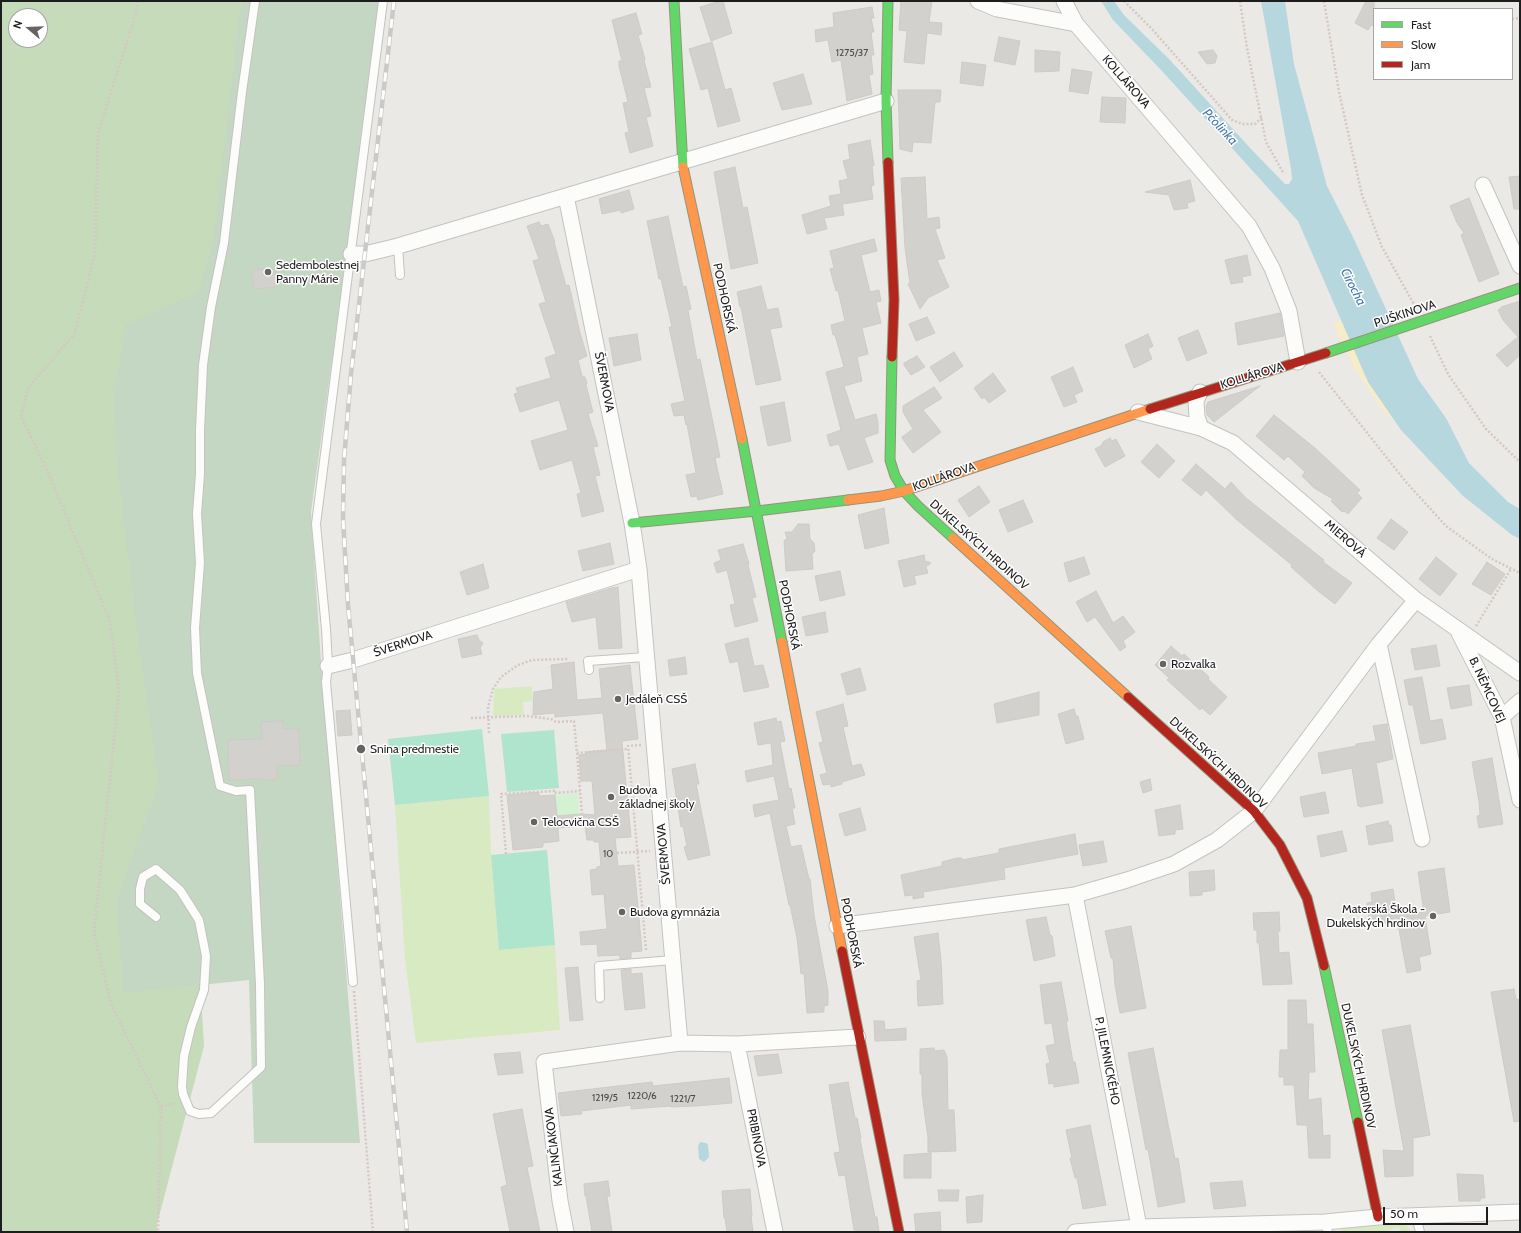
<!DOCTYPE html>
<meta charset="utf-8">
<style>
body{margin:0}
#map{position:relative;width:1521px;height:1233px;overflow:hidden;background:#ebe9e5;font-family:Cabin,sans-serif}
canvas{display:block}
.frame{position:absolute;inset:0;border:2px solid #1d1d1d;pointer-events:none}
.legend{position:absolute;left:1373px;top:8px;width:140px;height:72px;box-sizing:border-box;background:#fff;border:1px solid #a5a5a5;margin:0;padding:5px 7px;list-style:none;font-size:12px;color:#1d1d1d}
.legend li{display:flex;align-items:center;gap:8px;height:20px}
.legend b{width:20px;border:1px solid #a5a5a5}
.north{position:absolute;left:8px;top:8px;width:40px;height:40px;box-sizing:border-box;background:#fff;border:1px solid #a5a5a5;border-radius:50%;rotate:289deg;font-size:11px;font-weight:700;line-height:16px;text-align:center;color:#1d1d1d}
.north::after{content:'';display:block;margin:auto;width:14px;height:18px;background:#656463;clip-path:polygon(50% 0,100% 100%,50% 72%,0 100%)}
.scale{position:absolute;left:1383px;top:1207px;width:105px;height:18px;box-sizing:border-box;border:2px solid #1d1d1d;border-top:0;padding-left:5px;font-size:12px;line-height:14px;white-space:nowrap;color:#1d1d1d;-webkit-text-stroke:3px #fff;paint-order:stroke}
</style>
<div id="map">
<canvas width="1521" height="1233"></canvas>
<div class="frame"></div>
<ul class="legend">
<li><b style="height:5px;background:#63d668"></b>Fast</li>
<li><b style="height:5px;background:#ff974d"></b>Slow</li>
<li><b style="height:5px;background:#b3261e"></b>Jam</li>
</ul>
<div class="north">N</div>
<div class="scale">50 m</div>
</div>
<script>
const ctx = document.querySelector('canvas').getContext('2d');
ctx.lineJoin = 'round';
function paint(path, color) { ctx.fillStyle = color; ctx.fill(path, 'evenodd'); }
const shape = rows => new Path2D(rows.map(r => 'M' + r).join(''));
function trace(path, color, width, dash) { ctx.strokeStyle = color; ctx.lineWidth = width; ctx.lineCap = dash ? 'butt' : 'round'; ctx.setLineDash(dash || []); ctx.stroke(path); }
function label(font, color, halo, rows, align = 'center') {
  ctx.font = font + ' Cabin,sans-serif'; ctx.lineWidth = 3; ctx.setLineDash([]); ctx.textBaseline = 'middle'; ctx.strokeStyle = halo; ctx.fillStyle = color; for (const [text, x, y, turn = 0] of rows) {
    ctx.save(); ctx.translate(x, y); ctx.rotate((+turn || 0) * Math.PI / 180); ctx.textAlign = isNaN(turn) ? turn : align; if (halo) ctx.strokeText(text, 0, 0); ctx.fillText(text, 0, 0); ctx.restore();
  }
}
paint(shape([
 [532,686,533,701,523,702,524,715,493,716,494,689],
 [489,796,491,855,499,950,555,945,560,1030,416,1043,405,960,395,805],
 [1403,1222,1409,1228,1411,1232,1400,1232,1399,1228,1380,1232,1340,1232,1344,1226]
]), '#d7eac2');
paint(shape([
 [1,1,263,1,189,792,204,1046,157,1224,157,1232,1,1232],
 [16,16,40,16,40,40,16,40]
]), '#c5dbba');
paint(shape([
 [1343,321,1403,427,1383,411,1355,369,1333,324]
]), '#f6ecc7');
paint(shape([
 [243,1,379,1,339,309,311,512,321,662,360,1143,254,1143,249,980,123,993,117,900,159,783,139,645,118,471,114,398,126,325,199,292,214,235,239,21]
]), '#c3d7c3');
paint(shape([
 [578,793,579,815,557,816,555,795]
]), '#d2f2d2');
paint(shape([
 [482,729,489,796,395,805,388,739],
 [554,730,559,788,507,792,501,734],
 [547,850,555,945,499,950,491,855]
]), '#afe4cd');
paint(shape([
 [1101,1,1114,1,1124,15,1170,60,1251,149,1285,184,1289,184,1292,179,1291,169,1261,1,1285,1,1294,64,1327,186,1353,237,1418,379,1446,418,1469,463,1508,502,1520,509,1520,539,1512,535,1463,496,1401,430,1368,382,1298,221,1162,71,1113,20],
 [700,1142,706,1143,708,1145,709,1157,704,1162,699,1159,698,1146]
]), '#b7d7df');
const building = shape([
 [720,1,723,1,732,33,711,41,700,7,720,1],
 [901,1,932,1,929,22,942,23,941,35,927,33,924,64,904,62,907,31,899,30,901,1],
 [1366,1,1374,1,1374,26,1371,25,1368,30,1355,23,1366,1],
 [872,7,874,18,871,18,874,32,871,32,874,55,871,55,873,74,869,75,872,94,847,101,841,60,832,62,828,40,816,42,815,30,834,27,833,13,872,7],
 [636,13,642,34,638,35,645,59,644,60,651,87,644,88,651,116,646,117,653,146,630,153,625,133,629,132,623,103,628,102,619,66,619,61,622,61,612,20,636,13],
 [999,37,1020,41,1015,65,994,61,999,37],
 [712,42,725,90,731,88,740,121,718,127,708,88,701,90,689,49,712,42],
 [1035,50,1060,52,1059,71,1035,72,1035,50],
 [1213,50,1217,56,1215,63,1207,64,1198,52,1213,50],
 [962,62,986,65,983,86,960,83,962,62],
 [1072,69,1092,72,1088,94,1069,91,1072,69],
 [803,74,812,104,782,110,773,83,803,74],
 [898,90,941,90,940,102,935,102,931,143,913,142,912,152,900,149,898,90],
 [1102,97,1126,98,1125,123,1100,122,1102,97],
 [870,140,874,165,872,166,874,185,871,186,873,199,843,204,842,202,844,215,824,218,827,229,807,234,802,215,831,206,829,196,841,194,839,181,848,179,843,161,850,159,848,145,870,140],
 [735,167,743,208,747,207,758,263,731,269,714,172,735,167],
 [1520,176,1520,209,1514,209,1509,177,1520,176],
 [925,177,927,219,939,217,940,228,935,229,945,258,937,260,949,287,928,298,920,309,908,284,910,283,905,248,901,178,925,177],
 [1190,180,1195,201,1187,203,1188,208,1174,210,1169,195,1145,192,1190,180],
 [629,190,634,209,621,213,621,210,602,214,599,199,629,190],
 [1469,198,1499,274,1479,282,1461,235,1464,233,1457,223,1450,206,1469,198],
 [668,216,683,287,686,286,691,309,688,310,697,360,700,359,720,457,715,458,723,494,698,500,697,496,691,497,686,475,696,473,687,424,686,425,684,415,674,416,671,404,685,401,669,327,672,327,661,279,659,279,647,221,668,216],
 [539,222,541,226,548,224,555,242,554,242,566,286,569,285,580,333,587,356,578,360,582,376,585,377,587,383,586,385,593,412,588,414,598,446,593,447,600,475,595,476,604,511,582,517,577,494,581,493,572,460,540,470,531,441,568,430,559,400,520,412,514,394,518,393,516,388,551,378,545,358,556,354,539,304,546,302,533,261,539,259,527,226,539,222],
 [874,239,877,251,861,255,870,292,879,290,881,301,876,302,881,323,862,328,868,354,857,357,862,381,844,386,855,420,876,414,878,422,878,433,864,438,873,462,848,470,839,444,830,446,827,435,841,430,826,372,844,367,835,335,833,335,831,325,845,321,838,290,836,291,830,269,834,268,830,251,874,239],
 [1247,255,1251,275,1242,277,1243,282,1231,284,1225,260,1247,255],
 [274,268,277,287,254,289,252,270,274,268],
 [761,286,767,310,778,308,782,327,770,329,781,380,756,385,741,307,740,307,737,292,761,286],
 [1520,301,1520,355,1507,367,1496,355,1518,337,1503,320,1498,310,1501,308,1501,307,1520,301],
 [1280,313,1284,336,1238,345,1235,323,1280,313],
 [927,317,935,333,916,341,909,324,927,317],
 [1198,330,1207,353,1187,361,1178,338,1198,330],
 [637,334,641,360,614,366,609,338,637,334],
 [1148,334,1153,346,1148,349,1152,359,1134,368,1125,345,1148,334],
 [954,352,963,366,940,382,930,367,954,352],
 [917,356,925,367,911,375,904,365,904,363,917,356],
 [1073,367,1083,391,1074,395,1077,402,1064,407,1051,377,1073,367],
 [993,373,1006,391,989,403,984,397,982,399,974,388,993,373],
 [1260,386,1214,422,1207,415,1206,407,1208,402,1260,386],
 [934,387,942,398,923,410,941,432,913,453,902,438,902,437,913,429,903,412,903,406,934,387],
 [784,402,791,441,768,446,760,407,784,402],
 [1274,415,1315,448,1360,490,1357,493,1362,498,1348,514,1344,511,1342,512,1331,501,1333,499,1314,488,1302,476,1305,472,1288,456,1284,460,1256,436,1274,415],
 [1110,438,1112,441,1116,439,1125,456,1105,467,1095,449,1102,445,1103,442,1110,438],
 [1157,444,1175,461,1159,478,1141,462,1157,444],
 [1196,464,1225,489,1231,482,1246,498,1324,560,1323,562,1352,583,1335,604,1318,591,1291,567,1292,565,1237,520,1206,490,1201,496,1182,480,1196,464],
 [979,486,990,502,969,517,958,500,979,486],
 [1023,500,1033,522,1008,532,999,510,1023,500],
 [884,508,889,543,865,549,858,515,884,508],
 [1391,519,1408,532,1394,550,1377,538,1391,519],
 [798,524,809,524,810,539,814,543,815,551,812,554,813,569,786,571,784,541,787,538,785,532,792,532,798,524],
 [610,543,614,564,583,571,578,551,610,543],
 [743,544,749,564,748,565,756,597,752,598,758,621,735,627,730,605,735,604,727,570,717,573,714,563,721,560,718,550,743,544],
 [924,555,925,561,931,563,926,567,928,573,914,576,916,584,904,587,898,561,924,555],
 [1084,557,1090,574,1069,582,1064,563,1084,557],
 [1436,557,1457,574,1440,596,1419,579,1436,557],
 [1487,562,1505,574,1491,595,1472,584,1487,562],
 [483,564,489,588,467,595,460,572,483,564],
 [840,571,845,595,820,601,815,576,840,571],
 [618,587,622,648,599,649,596,617,572,622,566,602,611,588,618,587],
 [1096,591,1113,623,1123,616,1135,632,1123,641,1126,647,1120,651,1095,617,1087,622,1076,602,1096,591],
 [825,612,828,632,806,636,802,617,825,612],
 [477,635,479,640,483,643,480,648,482,654,462,658,458,639,477,635],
 [748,638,754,666,763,665,769,687,744,692,738,661,730,663,725,644,748,638],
 [1436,645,1440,666,1415,670,1411,649,1436,645],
 [1171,646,1182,656,1184,654,1209,677,1208,679,1227,697,1210,715,1202,708,1200,710,1167,680,1169,678,1155,665,1171,646],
 [685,657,687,674,670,676,668,660,685,657],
 [574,662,577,700,602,698,599,669,630,665,638,739,622,741,631,837,615,838,618,866,634,865,642,951,631,952,631,958,620,959,620,955,598,956,597,944,581,945,580,932,607,929,604,894,592,895,590,870,597,869,597,867,601,866,599,842,594,842,594,840,587,840,585,826,558,828,559,841,543,843,543,847,513,850,507,795,539,792,539,796,555,795,557,816,582,814,595,815,592,781,581,781,579,755,586,754,586,752,607,750,603,713,555,717,555,713,533,715,534,692,553,689,551,665,574,662],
 [860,668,866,690,847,695,841,674,860,668],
 [1422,677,1430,721,1442,719,1446,739,1421,744,1413,705,1409,705,1404,680,1422,677],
 [1469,685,1472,705,1451,709,1447,688,1469,685],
 [1039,692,1039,715,997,723,994,704,1039,692],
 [843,704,848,726,843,727,852,766,861,764,865,775,842,782,842,784,831,787,831,784,823,785,820,775,827,773,819,743,823,742,816,712,843,704],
 [1074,709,1076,716,1078,716,1084,739,1066,744,1058,714,1074,709],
 [350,710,352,735,338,736,336,711,350,710],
 [776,718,777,722,781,721,785,741,780,742,789,789,791,788,795,808,792,808,795,824,786,826,791,847,801,845,809,879,810,879,814,915,828,991,828,1005,824,1006,824,1012,807,1013,804,973,801,974,797,938,790,905,789,905,770,813,755,817,753,805,779,800,774,776,747,782,745,771,773,765,771,743,758,745,754,723,776,718],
 [283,721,283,729,299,729,300,765,277,766,277,780,262,780,262,779,229,780,228,740,262,739,261,722,283,721],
 [1387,724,1393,759,1376,763,1383,803,1360,807,1360,806,1358,806,1352,768,1322,774,1318,753,1356,746,1356,744,1376,741,1373,726,1387,724],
 [1492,758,1503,824,1479,828,1477,816,1480,815,1479,802,1472,762,1492,758],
 [695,764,699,784,696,784,710,855,688,860,684,847,687,846,683,826,681,827,672,769,695,764],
 [1150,779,1152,790,1143,793,1140,782,1150,779],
 [1325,792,1329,813,1304,817,1300,797,1325,792],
 [1180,805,1183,829,1175,830,1175,834,1159,836,1155,810,1180,805],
 [860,808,866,830,845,836,839,814,860,808],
 [1388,821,1389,825,1391,825,1393,841,1369,845,1366,826,1388,821],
 [1342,831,1347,851,1321,857,1317,836,1342,831],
 [1075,834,1078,854,1004,868,1005,879,923,892,924,897,913,899,913,895,905,896,901,875,942,866,942,862,957,858,962,858,962,860,999,853,999,849,1075,834],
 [1103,841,1107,862,1083,866,1079,845,1103,841],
 [1444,868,1450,912,1425,916,1431,954,1419,957,1421,970,1407,973,1397,919,1398,921,1370,925,1367,903,1372,902,1371,893,1393,889,1397,915,1424,912,1418,872,1444,868],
 [1214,870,1215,890,1202,892,1202,895,1190,896,1189,872,1214,870],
 [1279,912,1280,931,1278,931,1279,953,1289,952,1292,984,1263,985,1259,943,1257,943,1257,930,1254,930,1253,913,1279,912],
 [1046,917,1050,935,1052,936,1055,956,1034,961,1026,920,1046,917],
 [1131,926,1146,1008,1120,1013,1115,985,1113,958,1111,958,1105,931,1131,926],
 [938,933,941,960,943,1004,918,1006,917,981,921,980,914,937,938,933],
 [578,967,583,1020,570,1021,565,968,578,967],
 [631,969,631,974,642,973,645,1008,625,1010,621,970,631,969],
 [1061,982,1068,1021,1066,1021,1073,1062,1075,1062,1079,1083,1054,1087,1054,1083,1049,1084,1046,1064,1050,1063,1046,1046,1055,1044,1052,1023,1045,1024,1040,985,1061,982],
 [1514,989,1516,999,1520,1000,1520,1121,1514,1122,1491,992,1514,989],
 [1288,1000,1306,1000,1307,1024,1313,1024,1315,1072,1309,1072,1308,1100,1321,1098,1323,1136,1330,1135,1330,1158,1309,1158,1307,1125,1297,1125,1294,1085,1284,1085,1284,1077,1279,1077,1280,1050,1288,1050,1288,1000],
 [874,1021,884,1021,885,1030,906,1028,906,1040,875,1041,874,1021],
 [1410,1025,1430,1135,1413,1138,1413,1176,1385,1177,1383,1150,1404,1151,1382,1030,1410,1025],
 [934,1048,935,1051,944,1050,947,1057,948,1110,954,1110,956,1151,928,1152,928,1138,922,1094,922,1074,920,1074,920,1049,934,1048],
 [1153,1048,1175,1159,1178,1158,1185,1202,1158,1207,1148,1149,1146,1150,1128,1053,1153,1048],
 [520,1052,523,1073,498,1075,494,1054,520,1052],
 [778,1054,782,1073,758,1076,754,1056,778,1054],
 [729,1078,732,1103,696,1106,671,1107,671,1106,631,1109,631,1105,581,1111,582,1114,561,1116,558,1093,652,1082,653,1086,729,1078],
 [848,1082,855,1118,857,1118,861,1138,860,1139,875,1217,877,1217,879,1232,858,1232,858,1230,854,1230,845,1175,839,1176,834,1153,840,1152,829,1085,848,1082],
 [522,1109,533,1166,527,1167,540,1232,510,1232,501,1187,507,1185,493,1114,522,1109],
 [1090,1125,1106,1205,1083,1209,1077,1178,1075,1178,1070,1158,1072,1158,1066,1130,1090,1125],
 [931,1153,931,1178,904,1178,904,1155,931,1153],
 [1457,1174,1483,1175,1485,1198,1481,1198,1480,1201,1459,1201,1457,1174],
 [608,1181,610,1196,607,1196,612,1232,592,1232,586,1196,585,1196,584,1184,608,1181],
 [1242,1181,1246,1206,1214,1209,1210,1183,1242,1181],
 [750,1189,752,1216,751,1216,753,1232,727,1232,725,1218,724,1218,722,1191,750,1189],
 [938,1190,959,1190,958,1201,939,1201,938,1190],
 [983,1195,982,1222,967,1223,966,1197,983,1195],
 [940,1212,941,1232,916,1232,914,1214,940,1212]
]);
paint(building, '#d3d1ce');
trace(building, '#cecbc6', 1);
const lane = shape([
 [398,246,400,275],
 [589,670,588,661,646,657],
 [156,917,140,904,140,889,143,877,156,869,180,890,199,920,206,956,204,990,191,1027,184,1056,182,1086,183,1094,190,1111,199,1114,211,1113,261,1067,260,984,250,790,236,791,220,786,197,673,195,628,200,563,197,514,200,474,200,430,203,365,211,307,224,243,242,92,255,1],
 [353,982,326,682,328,666,326,629,316,524,383,1],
 [600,998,599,966,673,960],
 [1416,1216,1420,1232],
 [1325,1222,1328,1232]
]);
const street = shape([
 [978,1,997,9,1076,24],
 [1064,1,1076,24,1249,226,1272,268,1289,311,1298,362],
 [1483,185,1520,266],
 [566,196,632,523,639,569,680,1043],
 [351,254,365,254,398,246,886,101],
 [1200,392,1196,401,1197,417,1201,428,1233,443,1416,600,1520,673],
 [1138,412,1201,428],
 [1459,633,1502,717,1520,800],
 [1379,644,1422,839],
 [328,666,353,660,639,569],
 [1502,717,1520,701],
 [1075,895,1139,1227],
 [837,926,1075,895,1127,880,1174,864,1217,840,1254,811,1379,644,1416,600],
 [737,1044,775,1232],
 [566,1232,560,1201,544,1062,680,1043,737,1044,858,1037],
 [1075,1232,1139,1227,1325,1222,1378,1217,1520,1212]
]);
const fast = shape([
 [674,1,683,167],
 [888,1,886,101,888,162],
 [1326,353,1520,288],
 [892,357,890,460,895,476,904,491,918,506,953,538],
 [742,439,782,642],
 [632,523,757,511,848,500],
 [1324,966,1358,1122]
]);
const slow = shape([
 [683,167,742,439],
 [848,500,881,496,904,491,1150,409],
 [953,538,1128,697],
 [782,642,842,951]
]);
const jam = shape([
 [888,162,894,300,892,357],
 [1150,409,1326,353],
 [1128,697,1254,811,1280,845,1307,898,1324,966],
 [842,951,899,1232],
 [1358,1122,1378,1217]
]);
trace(lane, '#c4c3c1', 10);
trace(street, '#c4c3c1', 17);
trace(fast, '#93957c', 11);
trace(slow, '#93957c', 11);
trace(jam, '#93957c', 11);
trace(shape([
 [138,1,134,20,98,133,95,253,75,333,28,388,21,417,47,470,110,621,119,691,94,933,111,1004,161,1107,158,1232],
 [1124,1,1151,28,1232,120,1242,124,1255,124,1262,117],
 [1240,1,1247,48,1266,142,1284,174],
 [1324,1,1339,92,1362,195,1382,247,1415,306],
 [1512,19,1520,18],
 [1430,336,1448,374,1486,429,1520,462],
 [1319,372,1406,482,1446,526,1492,559,1520,573],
 [1476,626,1511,569],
 [471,718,526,716,551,719,556,722,574,721,577,753,628,749],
 [489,733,488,707,493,689,501,677,518,665,532,660,569,659],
 [641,745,628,746,646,950],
 [577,753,582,814],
 [617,853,650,851],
 [506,854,501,794,554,791,554,793,580,791],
 [354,991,373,1232],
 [161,1107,176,1103]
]), '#d6c7c4', 2.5, [2, 2]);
trace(lane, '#fcfcfb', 8);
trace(street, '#fcfcfb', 15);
trace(fast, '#63d668', 9);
trace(slow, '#ff974d', 9);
trace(jam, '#b3261e', 9);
const rail = shape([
 [394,1,351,374,344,460,343,518,348,605,407,1232]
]);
trace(rail, '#cacac9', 4.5);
trace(rail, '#fff', 3, [9]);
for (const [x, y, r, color] of [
 [268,272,4,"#656463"],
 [1163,664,4,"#656463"],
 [618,699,4,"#656463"],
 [361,749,5,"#656463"],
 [611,797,4,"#656463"],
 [534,822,4,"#656463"],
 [622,912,4,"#656463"],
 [1433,916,4,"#656463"]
]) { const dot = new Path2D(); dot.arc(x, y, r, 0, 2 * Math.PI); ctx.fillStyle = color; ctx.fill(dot); trace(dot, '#fff', 1.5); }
label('10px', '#4a4a49', null, [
 ["1275/37",852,53],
 ["10",608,854],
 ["1220/6",642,1096],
 ["1219/5",605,1098],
 ["1221/7",683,1099]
]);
label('12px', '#1d1d1d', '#fff', [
 ["KOLLÁROVA",1126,82,49],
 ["PODHORSKÁ",724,298,78],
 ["PUŠKINOVA",1405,314,-18],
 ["KOLLÁROVA",1252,376,-17],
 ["ŠVERMOVA",604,382,79],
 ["KOLLÁROVA",944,477,-19],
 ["MIEROVÁ",1345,539,41],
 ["DUKELSKÝCH HRDINOV",979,545,42],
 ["PODHORSKÁ",789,615,79],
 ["ŠVERMOVA",403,644,-18],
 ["B. NĚMCOVEJ",1487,690,65],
 ["DUKELSKÝCH HRDINOV",1218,763,43],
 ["ŠVERMOVA",664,854,-95],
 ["PODHORSKÁ",851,933,79],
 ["P. JILEMNICKÉHO",1107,1061,79],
 ["DUKELSKÝCH HRDINOV",1358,1066,78],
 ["PRIBINOVA",756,1138,79],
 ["KALINČIAKOVA",554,1147,-97]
]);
label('12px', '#1d1d1d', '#fff', [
 ["Sedembolestnej",276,265],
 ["Panny Márie",276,279],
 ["Rozvalka",1171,664],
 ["Jedáleň CSŠ",626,699],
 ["Snina predmestie",370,749],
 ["Budova",619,790],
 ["základnej školy",619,804],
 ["Telocvična CSŠ",542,822],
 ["Materská Škola -",1425,909,"right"],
 ["Dukelských hrdinov",1425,923,"right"],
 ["Budova gymnázia",630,912]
], 'left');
label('italic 13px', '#477aae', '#fff', [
 ["Pčolinka",1220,127,47],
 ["Cirocha",1353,287,63]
]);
</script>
